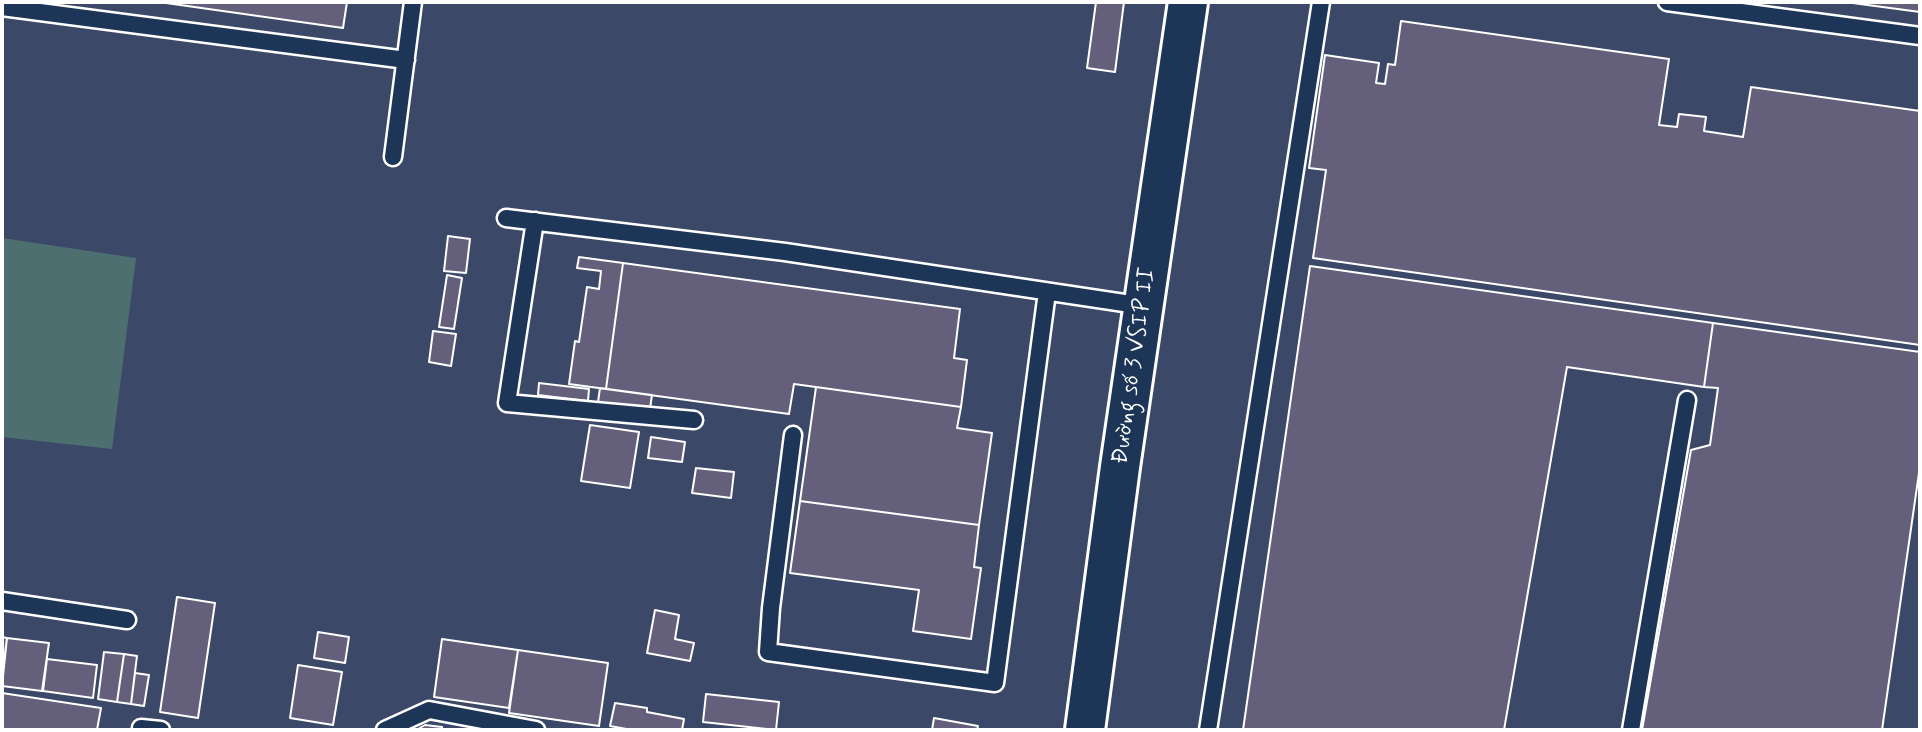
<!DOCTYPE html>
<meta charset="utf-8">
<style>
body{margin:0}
#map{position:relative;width:1922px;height:732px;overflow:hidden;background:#2b3e5e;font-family:Mynerve,sans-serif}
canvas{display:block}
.frame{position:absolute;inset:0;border:4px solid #fff;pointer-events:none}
</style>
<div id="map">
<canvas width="1922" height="732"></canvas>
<div class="frame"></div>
</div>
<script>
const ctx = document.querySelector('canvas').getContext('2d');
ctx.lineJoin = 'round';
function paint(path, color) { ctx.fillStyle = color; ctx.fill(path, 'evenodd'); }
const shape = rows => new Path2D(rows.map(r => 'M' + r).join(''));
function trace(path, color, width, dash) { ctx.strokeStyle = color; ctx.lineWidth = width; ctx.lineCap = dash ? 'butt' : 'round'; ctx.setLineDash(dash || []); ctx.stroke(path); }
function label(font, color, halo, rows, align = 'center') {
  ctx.font = font + ' Mynerve,sans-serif'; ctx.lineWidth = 5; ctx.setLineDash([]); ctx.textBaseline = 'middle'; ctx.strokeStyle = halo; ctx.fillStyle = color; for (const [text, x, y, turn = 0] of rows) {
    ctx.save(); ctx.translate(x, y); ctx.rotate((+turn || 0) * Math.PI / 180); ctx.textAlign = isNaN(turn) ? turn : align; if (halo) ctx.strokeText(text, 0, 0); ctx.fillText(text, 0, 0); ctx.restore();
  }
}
paint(shape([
 [2,2,1920,2,1920,730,2,730]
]), '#3c4867');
paint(shape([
 [2,238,136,258,112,449,2,437]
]), '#4e6f70');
const building = shape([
 [159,2,347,2,343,28,159,2],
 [1096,2,1124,2,1115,72,1087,68,1096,2],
 [1845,2,1920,2,1920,12,1845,2],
 [1401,21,1669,59,1659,125,1677,127,1679,114,1706,117,1704,131,1743,137,1751,87,1920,111,1920,345,1313,258,1326,170,1309,168,1325,55,1379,63,1376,83,1385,84,1388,64,1395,65,1401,21],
 [448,236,470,239,466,273,444,271,448,236],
 [579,257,623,263,606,389,569,384,575,341,579,342,587,287,599,289,601,271,577,268,579,257],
 [623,263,960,309,954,358,967,360,961,407,794,384,789,414,606,389,623,263],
 [1310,266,1713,323,1704,387,1567,367,1504,730,1243,730,1310,266],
 [447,275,462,278,454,329,439,327,447,275],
 [1713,323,1920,352,1920,466,1882,730,1642,730,1691,450,1710,445,1718,388,1704,387,1713,323],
 [433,331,456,334,451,366,429,362,433,331],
 [539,383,589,389,588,401,538,395,539,383],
 [816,387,961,407,957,428,992,433,979,525,800,501,816,387],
 [600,388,652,395,650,409,598,402,600,388],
 [590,425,639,432,630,488,581,481,590,425],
 [651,437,685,442,682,462,648,458,651,437],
 [696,468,734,472,731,498,692,493,696,468],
 [800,501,979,525,974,567,981,568,971,639,913,631,919,590,790,573,800,501],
 [177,597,215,603,198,718,160,712,177,597],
 [655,610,679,615,675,639,694,643,690,661,647,653,655,610],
 [318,632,349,637,345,663,314,658,318,632],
 [2,637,7,638,2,676,2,637],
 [7,638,49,643,42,691,2,686,7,638],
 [442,639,518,650,509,708,434,697,442,639],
 [518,650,608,663,599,726,509,713,518,650],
 [104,652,124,654,117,702,98,699,104,652],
 [124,654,137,656,131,704,117,702,124,654],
 [47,659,97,665,93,698,43,691,47,659],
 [298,665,342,672,333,725,290,718,298,665],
 [135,673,149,675,144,706,131,704,135,673],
 [2,693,101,708,97,730,2,730,2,693],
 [706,694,779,702,776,730,703,722,706,694],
 [615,703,647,708,647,712,684,719,682,730,632,730,610,726,615,703],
 [934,718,978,726,977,730,932,730,934,718],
 [425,725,442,727,442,730,416,730,425,725]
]);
paint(building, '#64607c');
trace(building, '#fff', 2);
const lane = shape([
 [1667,2,1920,36],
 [2,7,406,60],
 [393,157,413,2],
 [506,218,785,252,1144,306],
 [535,221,507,403,694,420],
 [793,435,771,608,768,652,995,683,1047,292],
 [2,601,127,620],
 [141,730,141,728,161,730],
 [385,730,429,710,536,730],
 [1208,730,1321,2],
 [1631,730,1687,400]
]);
const secondary = shape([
 [1085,730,1120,467,1188,2]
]);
trace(lane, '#fff', 21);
trace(secondary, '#fff', 44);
trace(lane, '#1d3557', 16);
trace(secondary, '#1d3557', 38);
label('23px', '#fff', '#1d3557', [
 ["Đường số 3 VSIP II",1135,366,-82]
]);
</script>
